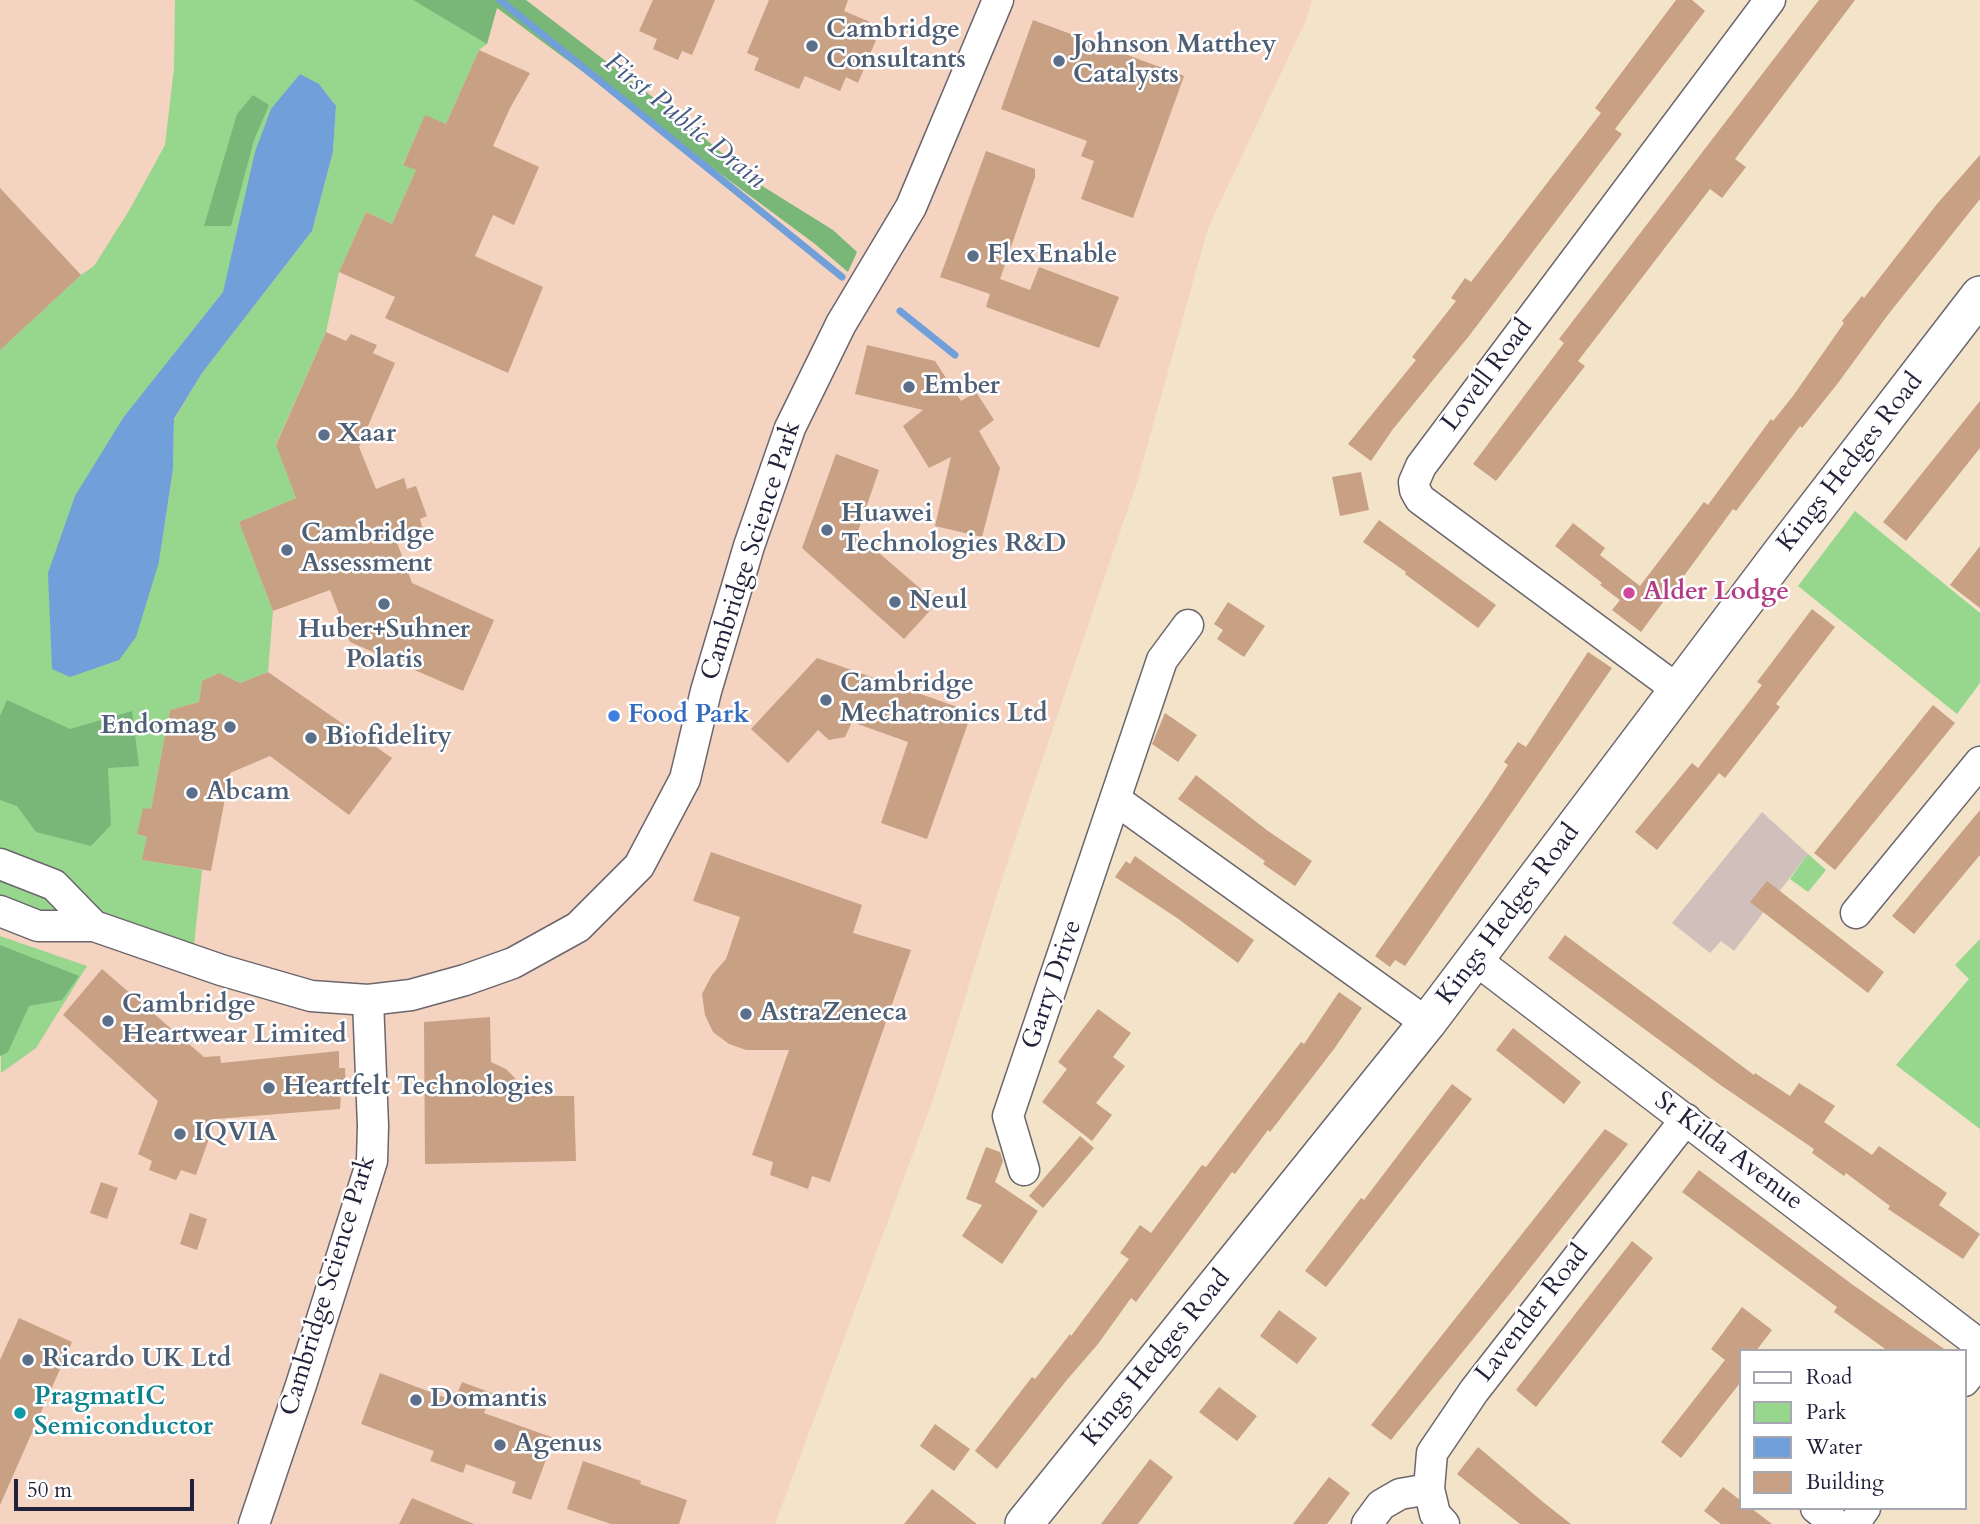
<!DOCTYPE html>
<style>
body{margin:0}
#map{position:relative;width:1980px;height:1524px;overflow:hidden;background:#f3e3c9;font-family:Cardo,serif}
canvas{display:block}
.legend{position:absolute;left:1739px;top:1349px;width:228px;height:161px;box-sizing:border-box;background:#fff;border:2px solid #a7a7b1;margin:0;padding:9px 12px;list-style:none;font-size:21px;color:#22223b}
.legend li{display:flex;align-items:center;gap:14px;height:35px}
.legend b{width:35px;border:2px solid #a7a7b1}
.scale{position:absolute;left:14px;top:1479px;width:180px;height:32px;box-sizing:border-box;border:4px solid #22223b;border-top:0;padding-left:9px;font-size:21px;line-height:24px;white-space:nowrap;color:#22223b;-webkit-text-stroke:5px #fff;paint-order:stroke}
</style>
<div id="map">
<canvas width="1980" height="1524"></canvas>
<ul class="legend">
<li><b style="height:9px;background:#fff"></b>Road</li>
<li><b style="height:19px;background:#96d68d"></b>Park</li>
<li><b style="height:19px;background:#709fd9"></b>Water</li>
<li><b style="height:19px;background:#c8a084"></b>Building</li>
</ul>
<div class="scale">50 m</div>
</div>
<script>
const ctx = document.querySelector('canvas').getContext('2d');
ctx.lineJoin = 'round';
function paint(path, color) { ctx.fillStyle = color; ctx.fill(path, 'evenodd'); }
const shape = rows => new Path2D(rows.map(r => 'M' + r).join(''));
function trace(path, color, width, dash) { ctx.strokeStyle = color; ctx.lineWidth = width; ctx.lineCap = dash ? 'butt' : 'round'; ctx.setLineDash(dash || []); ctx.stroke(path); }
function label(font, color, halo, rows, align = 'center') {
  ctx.font = font + ' Cardo,serif'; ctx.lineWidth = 5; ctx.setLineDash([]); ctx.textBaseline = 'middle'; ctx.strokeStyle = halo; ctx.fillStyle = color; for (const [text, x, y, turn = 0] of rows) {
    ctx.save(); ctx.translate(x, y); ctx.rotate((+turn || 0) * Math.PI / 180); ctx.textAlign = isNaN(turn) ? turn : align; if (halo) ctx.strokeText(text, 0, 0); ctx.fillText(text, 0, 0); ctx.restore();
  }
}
paint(shape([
 [0,0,1312,0,1307,18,1208,228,1138,479,1006,866,934,1097,775,1524,0,1524]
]), '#f4d3c1');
paint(shape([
 [1762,812,1808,854,1734,951,1721,941,1710,953,1672,923]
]), '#d0c0bc');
paint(shape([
 [175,0,486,0,496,8,487,44,479,50,446,124,425,116,403,164,416,170,392,224,366,212,339,272,326,332,276,444,296,498,239,522,273,611,268,672,240,683,219,673,202,681,199,702,170,710,151,809,137,834,147,837,143,860,202,870,194,945,96,910,0,856,0,350,81,275,94,266,130,209,165,145,174,68],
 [319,84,336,106,333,152,312,231,202,373,174,420,173,469,159,562,89,668,70,677,174,354,223,292,240,225],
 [1855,511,1980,613,1980,683,1957,714,1798,586],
 [1808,854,1826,870,1808,892,1790,879],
 [0,874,48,892,68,914,34,914,0,901],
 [0,936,87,966,36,1048,1,1073],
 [1980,939,1980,1129,1896,1065,1969,979,1955,965]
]), '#96d68d');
paint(shape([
 [413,0,526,0,684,121,759,184,833,230,857,252,848,272,815,244,497,8,487,44],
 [253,95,269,105,254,140,231,226,204,226,237,114],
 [7,700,70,729,132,711,139,766,108,768,111,825,91,846,36,832,17,806,0,800,0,716],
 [0,945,79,976,62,1000,29,1006,8,1052,0,1056]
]), '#78b778');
paint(shape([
 [300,74,319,84,336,106,333,152,312,231,202,373,174,419,173,469,159,562,136,637,119,660,70,677,52,669,48,573,75,496,123,418,223,292,255,152,271,109]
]), '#709fd9');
trace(shape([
 [500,0,842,277],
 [900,311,955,355]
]), '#709fd9', 7);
paint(shape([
 [653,0,715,0,692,55,682,51,678,60,653,49,657,39,639,31],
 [769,0,848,0,844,11,870,22,864,35,876,40,858,83,846,77,840,91,805,76,799,89,754,70,759,58,747,53],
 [1676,0,1692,0,1705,11,1615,129,1622,134,1469,336,1393,429,1371,461,1348,444,1416,360,1412,357,1456,301,1451,298,1465,278,1471,282,1601,113,1595,108],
 [1819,0,1855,0,1735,159,1746,167,1722,198,1710,189,1578,361,1585,366,1496,481,1473,464,1564,343,1559,339],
 [1033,20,1184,76,1133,218,1081,199,1094,161,1081,156,1087,141,1001,109],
 [479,50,530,73,510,108,493,146,539,167,514,225,493,215,475,256,543,287,508,373,385,318,395,297,339,272,366,212,392,224,416,170,403,165,425,115,446,124],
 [986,151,1035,169,1035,177,1000,279,1030,290,1039,267,1119,297,1099,348,986,307,990,294,940,277],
 [1980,155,1980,199,1887,316,1838,383,1802,428,1800,426,1736,511,1733,509,1670,595,1669,594,1641,632,1612,610,1620,600,1600,585,1602,583,1555,546,1573,523,1605,548,1600,555,1640,586,1704,502,1708,505,1771,419,1773,421,1793,396,1844,323,1842,321,1862,296,1864,298,1937,204],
 [0,188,81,275,0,350],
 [326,332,346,341,351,334,377,345,373,353,395,363,359,447,376,489,404,478,407,489,416,486,427,516,420,519,423,530,396,540,412,583,494,620,463,691,350,642,330,590,273,611,239,522,296,498,276,445],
 [867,345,935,361,961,401,976,392,994,420,979,431,1000,468,982,537,935,526,951,457,929,468,903,426,923,410,855,394],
 [1980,401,1980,448,1906,541,1883,522],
 [836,454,879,470,857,534,937,603,904,639,802,548],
 [1361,472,1369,510,1340,516,1332,477],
 [1379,520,1496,605,1478,628,1405,574,1406,572,1363,542],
 [1980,546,1980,608,1950,585],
 [1228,602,1265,626,1244,657,1217,639,1223,630,1214,624],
 [1812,609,1835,627,1776,704,1780,707,1725,778,1719,773,1657,850,1635,832,1692,763,1698,768,1762,685,1757,682],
 [1588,652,1612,668,1405,966,1395,960,1390,967,1375,956,1485,800,1508,765,1504,762,1518,742,1526,747],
 [817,658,972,712,927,839,881,823,908,742,852,722,845,737,829,740,818,730,788,763,751,729],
 [268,672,392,758,349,815,270,756,230,773,211,871,142,860,147,837,137,834,143,808,151,809,170,710,199,702,202,681,219,673,240,683],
 [1933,705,1955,723,1835,870,1814,853],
 [1165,713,1197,735,1178,762,1152,744],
 [1196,775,1268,831,1312,861,1295,886,1263,864,1265,861,1178,799],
 [1980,810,1980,855,1914,934,1892,916],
 [711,852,862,905,853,933,911,950,830,1182,812,1176,808,1189,770,1175,773,1162,752,1155,789,1050,746,1050,729,1044,713,1032,705,1015,702,994,712,975,726,959,740,917,693,901],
 [1135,856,1254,940,1238,963,1177,918,1115,877,1126,861,1130,864],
 [1767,881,1884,972,1868,993,1750,902],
 [1565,935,1754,1075,1755,1073,1790,1096,1799,1083,1835,1106,1824,1122,1872,1155,1879,1146,1947,1193,1939,1205,1980,1234,1963,1259,1888,1209,1890,1206,1846,1173,1844,1176,1812,1153,1814,1149,1719,1084,1548,958],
 [102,969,204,1057,220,1056,221,1063,339,1051,339,1068,345,1068,346,1093,341,1094,340,1109,216,1119,196,1175,181,1170,176,1180,149,1170,152,1161,138,1154,158,1101,63,1015],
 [1339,992,1362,1008,1334,1049,1270,1132,1268,1130,1235,1174,1232,1172,1136,1302,1131,1298,1098,1344,1066,1381,997,1469,975,1451,1032,1377,1035,1379,1070,1334,1071,1336,1129,1259,1120,1253,1140,1225,1151,1233,1202,1165,1206,1167,1301,1042,1304,1044],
 [1098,1009,1131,1033,1113,1057,1125,1066,1096,1103,1112,1115,1092,1141,1042,1102,1067,1069,1058,1062],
 [490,1017,491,1062,506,1069,519,1082,526,1096,574,1096,576,1161,425,1164,424,1022],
 [1513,1028,1581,1082,1564,1104,1496,1050],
 [1452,1084,1472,1099,1326,1287,1305,1271,1361,1198,1364,1200],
 [1605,1129,1628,1144,1508,1296,1391,1440,1371,1425],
 [1080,1136,1094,1148,1043,1208,1029,1196],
 [986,1147,1000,1152,1003,1161,995,1182,1038,1211,1002,1264,962,1236,982,1205,966,1199],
 [1699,1170,1853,1285,1947,1351,1888,1351,1834,1312,1837,1307,1682,1192],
 [101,1182,118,1188,107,1219,90,1213],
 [190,1213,207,1219,197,1250,180,1244],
 [1632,1241,1653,1258,1536,1407,1516,1390],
 [1742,1307,1772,1330,1756,1351,1740,1351,1740,1383,1681,1458,1661,1442,1725,1360,1711,1349],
 [1279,1310,1317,1338,1297,1364,1260,1336],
 [19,1318,72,1342,0,1505,0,1360],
 [380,1373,454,1401,462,1382,492,1393,484,1413,554,1438,531,1500,512,1493,516,1482,466,1464,463,1473,430,1461,434,1451,361,1424],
 [1219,1387,1257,1416,1237,1441,1199,1412],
 [935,1424,970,1449,954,1471,920,1446],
 [1478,1447,1543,1502,1571,1524,1520,1524,1457,1474],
 [1150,1459,1173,1477,1138,1524,1101,1524],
 [583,1461,641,1481,640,1484,687,1500,679,1524,611,1524,567,1509],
 [1329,1477,1350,1493,1327,1524,1293,1524],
 [1723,1487,1740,1500,1740,1508,1751,1508,1772,1524,1721,1524,1704,1511],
 [932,1489,977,1524,904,1524],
 [412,1498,474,1524,399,1524]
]), '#c8a084');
const minor = shape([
 [1678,690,1420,499,1415,490,1414,482,1421,466,1770,0],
 [1116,800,1427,1023],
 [0,864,54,885,94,926],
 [0,911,38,926,94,926,221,970,311,996,368,1000,411,995,465,980,513,963,578,927,639,866,685,779,706,691,749,546,790,428,841,324,911,207,998,0],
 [1856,913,1980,762],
 [1476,960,1980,1345],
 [1024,1170,1008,1116,1162,660,1188,625],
 [1964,1381,1980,1362],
 [1816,1508,1836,1524],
 [254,1524,301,1385,372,1161,373,1126,368,1000],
 [1367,1524,1381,1505,1400,1494,1429,1489],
 [1444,1524,1435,1514,1429,1489,1432,1453,1474,1391,1686,1119],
 [1854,1524,1865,1508]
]);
const tertiary = shape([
 [1024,1524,1427,1023,1782,552,1980,295]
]);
trace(minor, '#6b666d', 33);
trace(tertiary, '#6b666d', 40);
trace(minor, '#fff', 30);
trace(tertiary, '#fff', 37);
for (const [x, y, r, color] of [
 [812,46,7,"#5c6f8a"],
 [1059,61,7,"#5c6f8a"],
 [973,256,7,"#5c6f8a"],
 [909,387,7,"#5c6f8a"],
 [324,435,7,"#5c6f8a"],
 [827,530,7,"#5c6f8a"],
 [287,550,7,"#5c6f8a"],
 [1629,593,7,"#d1479c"],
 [895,602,7,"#5c6f8a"],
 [384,604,7,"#5c6f8a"],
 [826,700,7,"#5c6f8a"],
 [614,716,7,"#3f7fe0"],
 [230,727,7,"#5c6f8a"],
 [311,738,7,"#5c6f8a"],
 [192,793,7,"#5c6f8a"],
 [746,1014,7,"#5c6f8a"],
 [108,1021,7,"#5c6f8a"],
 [269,1088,7,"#5c6f8a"],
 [180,1134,7,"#5c6f8a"],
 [28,1360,7,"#5c6f8a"],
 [416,1400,7,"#5c6f8a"],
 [20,1413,7,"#0f9aa8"],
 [500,1445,7,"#5c6f8a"]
]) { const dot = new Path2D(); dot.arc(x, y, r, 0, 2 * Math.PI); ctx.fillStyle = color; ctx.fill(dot); trace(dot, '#fff', 2.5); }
label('bold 26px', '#4e5e75', '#fff', [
 ["Cambridge",826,31],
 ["Consultants",826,61],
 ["Johnson Matthey",1073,46],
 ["Catalysts",1073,76],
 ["FlexEnable",987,256],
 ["Ember",923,387],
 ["Xaar",338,435],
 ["Huawei",841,515],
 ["Technologies R&D",841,545],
 ["Cambridge",301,535],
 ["Assessment",301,565],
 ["Neul",909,602],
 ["Huber+Suhner",384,631,"center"],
 ["Polatis",384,661,"center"],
 ["Cambridge",840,685],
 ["Mechatronics Ltd",840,715],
 ["Endomag",216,727,"right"],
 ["Biofidelity",325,738],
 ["Abcam",206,793],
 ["Cambridge",122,1006],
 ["Heartwear Limited",122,1036],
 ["AstraZeneca",760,1014],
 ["Heartfelt Technologies",283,1088],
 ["IQVIA",194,1134],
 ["Ricardo UK Ltd",42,1360],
 ["Domantis",430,1400],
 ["Agenus",514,1445]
], 'left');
label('26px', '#22223b', '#fff', [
 ["Lovell Road",1488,376,-53],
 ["Kings Hedges Road",1851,463,-52],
 ["Cambridge Science Park",752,551,-72],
 ["Kings Hedges Road",1509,915,-53],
 ["Garry Drive",1053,985,-71],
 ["St Kilda Avenue",1728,1152,37],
 ["Cambridge Science Park",329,1286,-73],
 ["Lavender Road",1533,1314,-52],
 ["Kings Hedges Road",1157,1359,-51]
]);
label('bold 26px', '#b23c85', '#fff', [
 ["Alder Lodge",1643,593]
], 'left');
label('bold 26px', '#366cbe', '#fff', [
 ["Food Park",628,716]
], 'left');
label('bold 26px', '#0d838f', '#fff', [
 ["PragmatIC",34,1398],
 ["Semiconductor",34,1428]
], 'left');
label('italic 28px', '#455a82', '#fff', [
 ["First Public Drain",684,122,39]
]);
</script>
